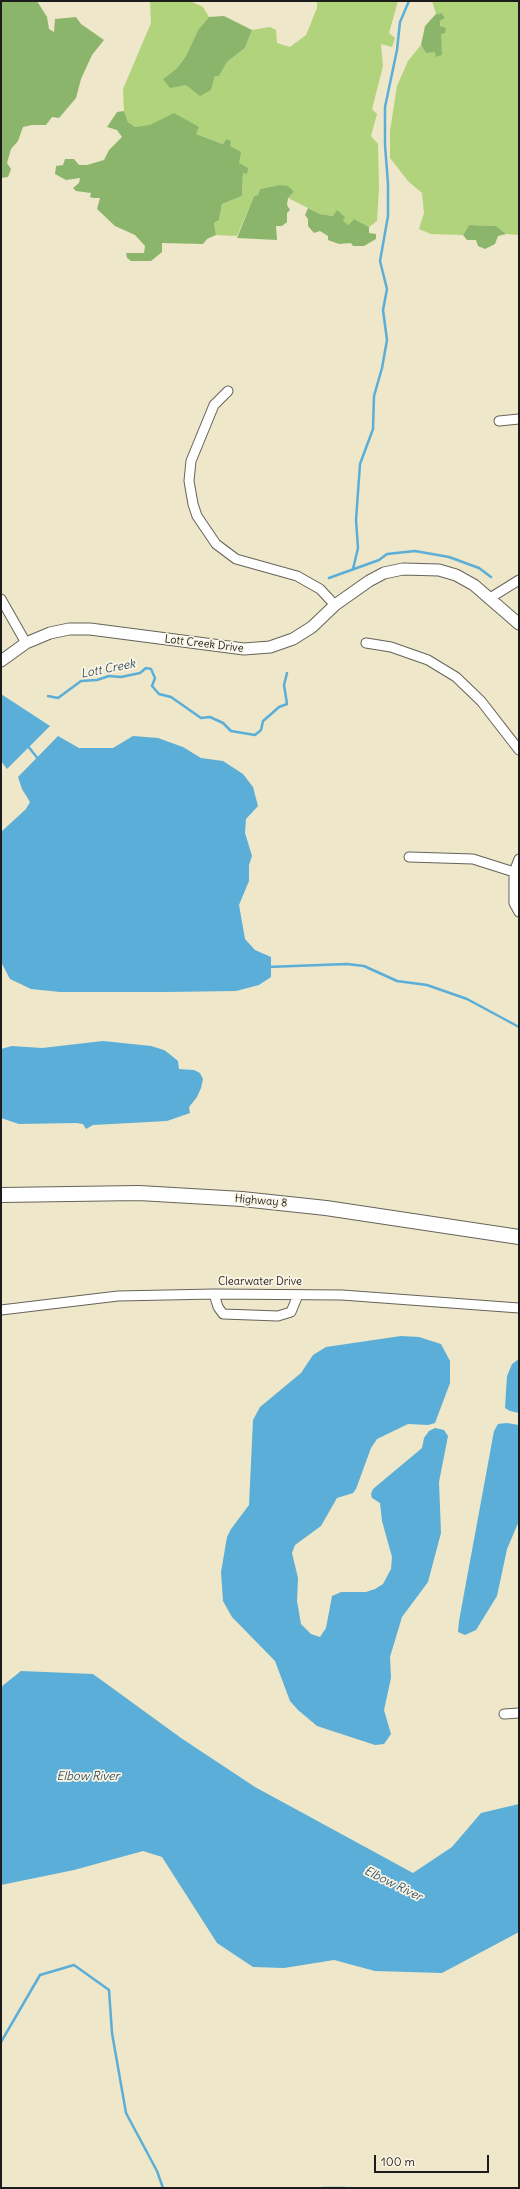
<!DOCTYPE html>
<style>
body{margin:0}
#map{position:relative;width:520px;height:2189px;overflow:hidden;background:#eee7c9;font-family:Delius,sans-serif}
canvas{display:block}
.frame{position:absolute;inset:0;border:2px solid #1c1c1c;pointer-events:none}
.scale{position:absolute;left:374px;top:2155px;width:115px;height:18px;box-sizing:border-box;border:2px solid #1c1c1c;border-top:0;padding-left:5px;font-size:12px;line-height:14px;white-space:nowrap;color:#1c1c1c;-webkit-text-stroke:3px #fcf5e5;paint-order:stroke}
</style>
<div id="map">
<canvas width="520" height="2189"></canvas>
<div class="frame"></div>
<div class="scale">100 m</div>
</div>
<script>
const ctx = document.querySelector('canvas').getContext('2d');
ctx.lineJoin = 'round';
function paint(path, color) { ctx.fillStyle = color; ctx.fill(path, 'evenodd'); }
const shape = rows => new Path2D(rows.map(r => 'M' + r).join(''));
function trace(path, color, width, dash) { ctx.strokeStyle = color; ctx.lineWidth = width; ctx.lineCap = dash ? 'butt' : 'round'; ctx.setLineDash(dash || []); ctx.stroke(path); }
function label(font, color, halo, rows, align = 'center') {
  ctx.font = font + ' Delius,sans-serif'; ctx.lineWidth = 3.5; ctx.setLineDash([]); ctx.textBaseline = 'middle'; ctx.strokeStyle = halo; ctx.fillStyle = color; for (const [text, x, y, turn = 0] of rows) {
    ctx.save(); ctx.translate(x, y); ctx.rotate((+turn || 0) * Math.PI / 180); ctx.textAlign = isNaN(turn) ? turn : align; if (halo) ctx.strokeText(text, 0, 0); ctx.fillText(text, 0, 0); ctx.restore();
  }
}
paint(shape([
 [150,1,190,1,203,7,209,17,198,30,186,56,177,68,163,79,211,90,215,76,219,76,227,62,245,48,252,30,270,27,276,30,277,43,290,47,306,35,317,8,317,1,398,1,389,33,395,38,392,47,381,44,383,66,372,109,377,114,371,136,378,144,379,188,377,221,369,227,354,219,348,225,333,216,320,214,288,198,294,192,279,185,260,189,258,195,254,196,237,236,216,235,214,223,219,220,222,204,242,196,243,173,225,139,224,144,196,134,175,114,150,126,135,127,128,122,124,111,123,89,151,23],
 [432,1,519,1,519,235,506,234,496,226,469,225,463,235,431,234,419,229,424,213,422,193,408,181,390,158,390,131,397,86,408,61,421,45,426,53,441,43,440,21,445,18,442,13,436,14]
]), '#b0d37c');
paint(shape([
 [1,1,37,1,47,17,49,29,54,32,55,19,76,17,81,24,104,40,92,55,81,79,76,98,59,118,52,117,46,125,32,125,23,127,18,141,11,149,7,163,11,169,8,177,1,178],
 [442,13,445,18,440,21,440,26,446,28,445,33,441,34,442,55,436,57,435,52,426,53,421,45,425,26,436,14],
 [224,16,252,30,245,48,227,62,219,76,215,76,211,90,200,96,186,85,170,88,163,79,177,68,186,56,198,30,209,17],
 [124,111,128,122,135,127,150,125,174,113,199,127,196,134,223,144,226,139,231,141,230,146,241,152,239,163,248,168,247,174,243,173,242,196,222,204,219,220,214,223,216,235,207,239,203,244,162,243,162,252,151,261,131,261,127,258,126,253,144,253,145,246,135,235,115,226,97,209,100,198,93,198,90,197,91,193,76,191,73,188,79,183,80,178,66,180,55,174,56,166,63,165,65,159,74,159,79,165,87,165,104,160,109,150,122,137,117,130,107,127,117,112],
 [279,185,288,186,294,192,288,198,287,205,290,210,287,213,287,222,282,226,276,226,277,240,237,238,254,196,258,195,260,189],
 [308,208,320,214,333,216,337,210,345,217,343,221,348,225,354,219,369,227,369,233,376,234,376,239,364,246,353,246,351,243,339,244,328,240,328,236,320,231,314,233,308,226,308,219,305,215],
 [469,225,496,226,506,234,498,236,495,244,485,249,478,246,476,240,467,240,463,235]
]), '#8cb56c');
paint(shape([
 [1,694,50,726,7,769,1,761],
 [58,736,79,748,113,748,133,736,158,738,183,747,201,758,223,761,243,774,253,787,258,806,246,819,245,833,252,856,249,865,249,881,239,905,245,939,255,950,271,957,271,977,259,985,236,991,167,992,60,992,31,989,10,979,1,962,1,832,26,809,30,802,22,789,18,777],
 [103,1041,151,1046,164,1050,172,1056,178,1061,179,1069,194,1070,200,1073,203,1079,201,1088,197,1097,189,1107,190,1113,167,1121,93,1125,86,1129,83,1124,76,1123,19,1124,1,1118,1,1049,12,1046,42,1048],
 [401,1336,419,1337,441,1344,450,1361,450,1383,435,1423,428,1425,408,1424,377,1439,371,1448,356,1489,353,1493,337,1498,321,1526,295,1545,292,1553,298,1578,297,1601,301,1624,311,1634,320,1637,326,1628,332,1596,341,1592,366,1592,375,1589,383,1584,391,1569,392,1557,382,1521,380,1503,372,1498,371,1494,373,1489,422,1448,424,1438,429,1431,435,1428,444,1430,448,1436,439,1482,441,1533,428,1582,402,1617,390,1657,391,1678,384,1710,391,1734,384,1744,375,1745,317,1726,298,1710,290,1701,275,1661,232,1617,223,1601,221,1572,227,1537,231,1529,249,1505,253,1420,260,1407,301,1373,313,1355,326,1347],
 [519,1359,519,1413,510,1411,505,1408,507,1376,512,1364],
 [507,1423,519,1425,519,1521,507,1549,497,1596,476,1630,465,1635,458,1632,459,1621,494,1431,498,1424],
 [21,1671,93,1674,181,1738,255,1787,413,1873,452,1847,481,1813,519,1804,519,1932,442,1973,375,1971,334,1960,284,1968,253,1967,217,1943,162,1857,143,1851,74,1870,1,1885,1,1687]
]), '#5baed7');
trace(shape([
 [353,569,358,548,356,520,360,464,373,429,374,396,382,368,387,340,383,310,387,289,380,261,388,216,388,184,385,145,385,107,397,50,400,22,409,1],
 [329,578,379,560,387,554,415,551,449,557,479,568,491,577],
 [48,696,58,698,81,681,97,680,109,676,121,677,140,673,146,668,151,669,155,678,152,686,159,694,171,697,201,718,210,717,223,723,231,731,255,735,261,730,263,721,270,715,279,707,287,704,284,685,287,673],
 [27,745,39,760],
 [267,967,347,964,364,966,397,981,427,985,467,999,519,1027],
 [1,2042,40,1975,74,1965,109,1990,112,2033,126,2113,157,2171,163,2188],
 [323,2188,345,2188]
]), '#5baed7', 2.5);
const minor = shape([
 [228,391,214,405,191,461,189,481,193,504,197,516,216,544,236,559,297,576,320,589,335,605],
 [499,421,519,419],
 [490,598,519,580],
 [1,599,26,643],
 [366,643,391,647,428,660,456,677,481,701,519,750],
 [409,857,473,859,514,872],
 [519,859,514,872,514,903,519,912],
 [214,1294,218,1307,223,1314,278,1316,291,1312,298,1295],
 [1,1310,118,1296,214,1294,342,1295,519,1308],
 [504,1714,519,1713]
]);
const tertiary = shape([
 [1,661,26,643,50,633,69,629,90,629,244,649,270,647,293,639,312,627,335,605,369,581,384,573,403,569,439,570,456,575,474,585,519,624]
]);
const primary = shape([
 [1,1195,139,1193,242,1199,326,1208,519,1237]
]);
trace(minor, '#666359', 11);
trace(tertiary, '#666359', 13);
trace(primary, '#666359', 16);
trace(minor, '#fff', 9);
trace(tertiary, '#fff', 11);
trace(primary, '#fff', 14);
label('11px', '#1c1c1c', '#fcf5e5', [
 ["Lott Creek Drive",204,644,7],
 ["Highway 8",261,1201,5],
 ["Clearwater Drive",260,1282]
]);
label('italic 12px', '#355667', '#fcf5e5', [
 ["Lott Creek",108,669,-11],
 ["Elbow River",88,1777],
 ["Elbow River",393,1884,26]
]);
</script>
